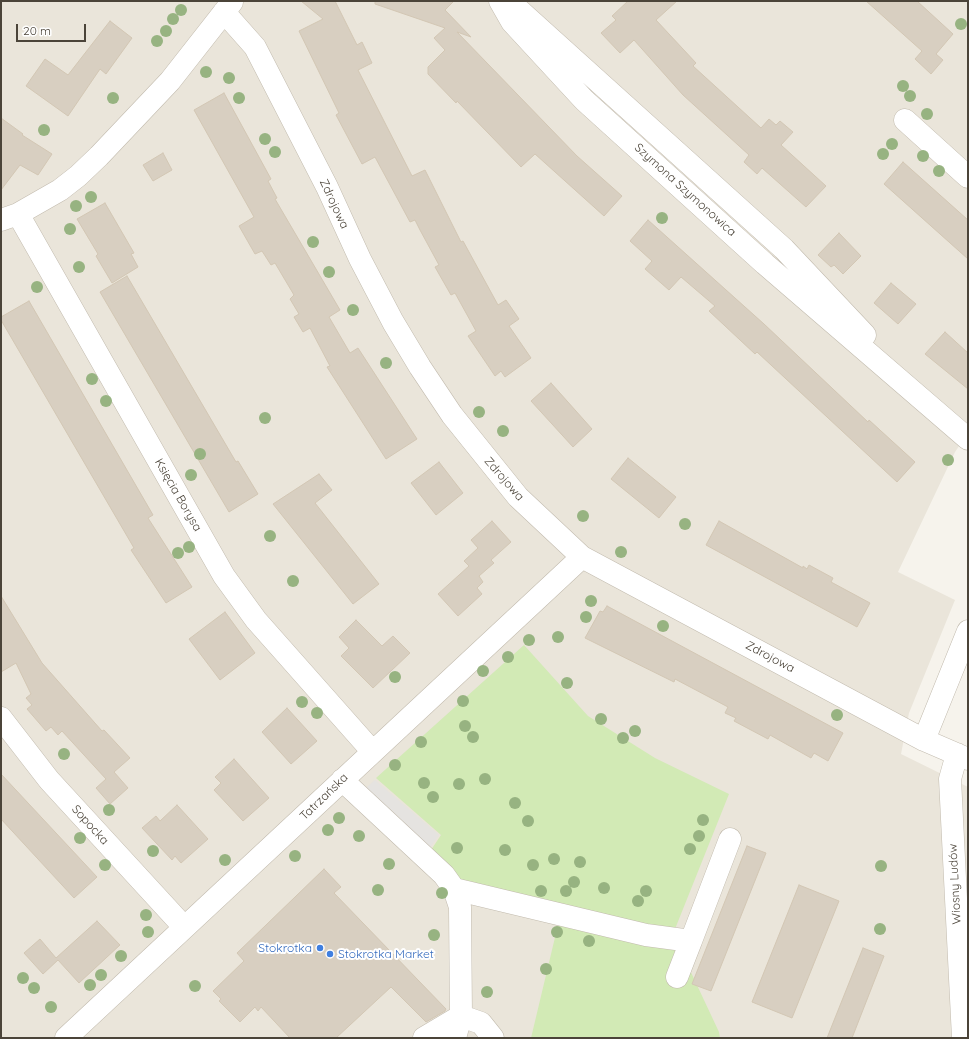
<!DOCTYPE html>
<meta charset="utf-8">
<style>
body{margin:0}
#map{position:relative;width:969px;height:1039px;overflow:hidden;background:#f6f3ec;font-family:Quicksand,sans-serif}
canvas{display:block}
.frame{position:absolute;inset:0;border:2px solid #4b4439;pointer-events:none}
.scale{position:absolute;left:16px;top:24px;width:70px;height:18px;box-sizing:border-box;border:2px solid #4b4439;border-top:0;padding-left:5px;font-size:12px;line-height:14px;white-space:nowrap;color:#4b4439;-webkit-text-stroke:3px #fff;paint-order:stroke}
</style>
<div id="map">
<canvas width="969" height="1039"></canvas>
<div class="frame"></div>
<div class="scale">20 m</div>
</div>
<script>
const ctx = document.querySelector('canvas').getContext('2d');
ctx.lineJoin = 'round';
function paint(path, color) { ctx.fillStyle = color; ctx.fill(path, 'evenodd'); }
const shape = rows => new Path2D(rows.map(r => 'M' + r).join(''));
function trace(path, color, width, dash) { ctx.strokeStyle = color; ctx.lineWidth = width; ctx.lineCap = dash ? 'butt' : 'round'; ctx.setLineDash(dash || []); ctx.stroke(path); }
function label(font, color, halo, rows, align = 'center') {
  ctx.font = font + ' Quicksand,sans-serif'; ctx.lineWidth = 4; ctx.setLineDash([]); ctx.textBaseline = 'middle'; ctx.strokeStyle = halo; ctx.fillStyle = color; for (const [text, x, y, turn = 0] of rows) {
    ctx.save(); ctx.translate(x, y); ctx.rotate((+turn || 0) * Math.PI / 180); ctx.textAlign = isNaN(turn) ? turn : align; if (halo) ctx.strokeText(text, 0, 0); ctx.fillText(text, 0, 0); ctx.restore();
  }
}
paint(shape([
 [1,1,968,1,968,433,955,452,898,572,955,600,909,713,901,754,968,787,968,1038,1,1038]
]), '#eae5da');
paint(shape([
 [524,645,588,716,655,758,729,794,673,934,719,1032,720,1038,531,1038,562,908,456,883,429,853,441,835,376,778]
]), '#d2eab5');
paint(shape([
 [375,780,439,835,426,853,361,792]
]), '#e5e3e0');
const building = shape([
 [301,1,335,1,357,45,362,42,372,63,358,70,412,176,425,170,461,242,463,241,498,305,506,300,519,319,509,326,531,358,505,377,501,371,495,376,468,336,476,331,455,293,451,295,435,267,439,265,420,230,415,220,410,222,375,157,362,164,336,115,339,113,299,31,323,19,301,1],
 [375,1,454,1,445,10,471,37,457,32,577,156,622,196,604,216,535,154,521,167,457,101,456,103,428,74,428,67,445,50,434,38,445,28,375,4,375,1],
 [628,1,677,1,656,20,696,63,693,66,761,128,769,119,776,125,780,121,793,132,781,145,826,186,806,207,762,168,757,174,744,162,749,155,683,95,634,40,620,53,601,33,616,20,612,16,628,1],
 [866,1,917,1,953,34,936,54,943,60,931,74,915,59,922,51,866,1],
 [110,21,132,38,106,74,100,69,68,116,26,86,45,59,68,75,110,21],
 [224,93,271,179,268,181,277,198,275,199,340,310,329,317,350,353,358,348,417,439,386,459,327,367,330,366,310,328,303,332,294,317,299,314,290,299,294,295,275,263,271,265,262,251,255,254,239,226,254,217,194,110,224,93],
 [1,118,23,134,22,135,52,154,38,175,20,165,1,190,1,118],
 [163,153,172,170,153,181,143,165,163,153],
 [903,162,968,220,968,259,884,184,903,162],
 [105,203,134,253,131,254,138,267,112,283,96,256,98,254,77,219,105,203],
 [648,220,764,324,868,422,869,420,915,462,897,482,757,352,755,354,709,311,715,306,681,277,669,290,645,269,652,261,630,241,648,220],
 [839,233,861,256,843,274,834,265,831,267,818,255,839,233],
 [127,276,236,462,238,461,258,494,229,512,100,292,127,276],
 [891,283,916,304,898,324,874,303,891,283],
 [29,301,153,515,148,518,192,587,166,603,131,550,134,548,1,320,1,317,29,301],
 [945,332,968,353,968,389,925,354,945,332],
 [551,383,592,429,573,447,531,401,551,383],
 [628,458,676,497,659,518,611,479,628,458],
 [439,462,463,493,436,515,411,483,439,462],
 [319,474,332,490,315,503,379,584,353,604,273,504,319,474],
 [492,521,511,542,491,560,494,563,479,576,483,582,477,588,482,594,458,616,438,594,469,566,464,561,478,548,471,540,492,521],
 [719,521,803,568,803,566,807,569,809,565,833,578,831,582,870,603,857,627,706,545,719,521],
 [1,596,42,663,102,731,104,730,130,758,114,772,128,788,110,804,96,788,106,779,62,731,58,735,51,727,46,731,27,709,32,705,26,698,31,694,16,663,1,672,1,596],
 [607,606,843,733,828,761,814,753,811,758,770,735,768,739,734,721,736,718,725,713,728,707,675,679,674,682,585,638,600,611,603,612,607,606],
 [225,612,255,653,220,680,189,639,225,612],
 [356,620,382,646,393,636,410,653,373,688,341,656,349,648,339,637,356,620],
 [287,708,317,741,291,764,262,732,287,708],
 [234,759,269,798,243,821,214,790,221,783,215,777,234,759],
 [1,774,97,877,74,898,1,819,1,774],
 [177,805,208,839,181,863,175,856,172,860,142,828,156,816,160,821,177,805],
 [747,846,766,853,711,991,692,984,747,846],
 [324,869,341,887,334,893,446,1009,445,1011,426,1022,391,987,336,1038,290,1038,261,1007,258,1011,255,1007,240,1022,219,1001,221,999,213,991,244,961,237,953,324,869],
 [799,885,839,901,792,1018,752,1002,799,885],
 [97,921,120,945,79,983,58,960,43,974,24,953,40,939,56,958,97,921],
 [863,948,884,956,852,1038,827,1038,863,948]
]);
paint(building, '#d8cfc1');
trace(building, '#d3c7b4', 1);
const street = shape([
 [500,1,512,22,584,100,765,264,968,439],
 [509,1,784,249,865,335],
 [224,12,255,47,327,187,360,259,393,322,420,367,452,415,518,497,582,557,924,740,968,759],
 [905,120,968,177],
 [18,214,224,576,256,620,372,751],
 [1,220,18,214,60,190,78,176,99,156,170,81,232,2],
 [1,718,49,780,184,927],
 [924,740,968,631],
 [957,754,950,779,963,1038],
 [342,780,444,875,454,889,460,907,461,1016,424,1038],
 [454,889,646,935,691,941,730,839],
 [677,977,691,941],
 [66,1038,582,557],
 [455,1038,461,1016,481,1023,493,1038]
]);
trace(street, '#c2bbae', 23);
trace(street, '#fff', 22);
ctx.fillStyle = '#97b381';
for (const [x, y] of [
 [181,10],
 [173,19],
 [961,24],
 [166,31],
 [157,41],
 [206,72],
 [229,78],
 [903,86],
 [910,96],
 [113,98],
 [239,98],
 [927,114],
 [44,130],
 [265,139],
 [892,144],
 [275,152],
 [883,154],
 [923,156],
 [939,171],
 [91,197],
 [76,206],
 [662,218],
 [70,229],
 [313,242],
 [79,267],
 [329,272],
 [37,287],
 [353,310],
 [386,363],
 [92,379],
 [106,401],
 [479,412],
 [265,418],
 [503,431],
 [200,454],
 [948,460],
 [191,475],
 [583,516],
 [685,524],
 [270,536],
 [189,547],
 [621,552],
 [178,553],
 [293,581],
 [591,601],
 [586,617],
 [663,626],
 [558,637],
 [529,640],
 [508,657],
 [483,671],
 [395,677],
 [567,683],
 [463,701],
 [302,702],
 [317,713],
 [837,715],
 [601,719],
 [465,726],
 [635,731],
 [473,737],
 [623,738],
 [421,742],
 [64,754],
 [395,765],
 [485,779],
 [424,783],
 [459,784],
 [433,797],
 [515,803],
 [109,810],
 [339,818],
 [703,820],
 [528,821],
 [328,830],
 [359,836],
 [699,836],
 [80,838],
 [457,848],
 [690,849],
 [505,850],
 [153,851],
 [295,856],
 [554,859],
 [225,860],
 [580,862],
 [389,864],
 [105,865],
 [533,865],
 [881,866],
 [574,882],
 [604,888],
 [378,890],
 [541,891],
 [566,891],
 [646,891],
 [442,893],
 [638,901],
 [146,915],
 [880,929],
 [148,932],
 [557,932],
 [434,935],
 [589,941],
 [121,956],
 [546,969],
 [101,975],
 [23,978],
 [90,985],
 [195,986],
 [34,988],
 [487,992],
 [51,1007]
]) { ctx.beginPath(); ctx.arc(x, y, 6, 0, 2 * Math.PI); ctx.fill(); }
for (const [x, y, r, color] of [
 [320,948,4,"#3f7fe0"],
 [330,954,4,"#3f7fe0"]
]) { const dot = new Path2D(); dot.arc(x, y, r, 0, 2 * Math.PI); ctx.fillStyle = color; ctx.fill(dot); trace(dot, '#fff', 1.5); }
label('12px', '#4b4439', '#fff', [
 ["Szymona Szymonowica",685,190,42],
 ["Zdrojowa",334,204,65],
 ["Zdrojowa",504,479,49],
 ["Księcia Borysa",178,495,60],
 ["Zdrojowa",770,657,28],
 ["Tatrzańska",324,797,-44],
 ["Sopocka",90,825,48],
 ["Wiosny Ludów",955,884,-93]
]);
label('12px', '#366cbe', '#fff', [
 ["Stokrotka",312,948],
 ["Stokrotka Market",338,954,"left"]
], 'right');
</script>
